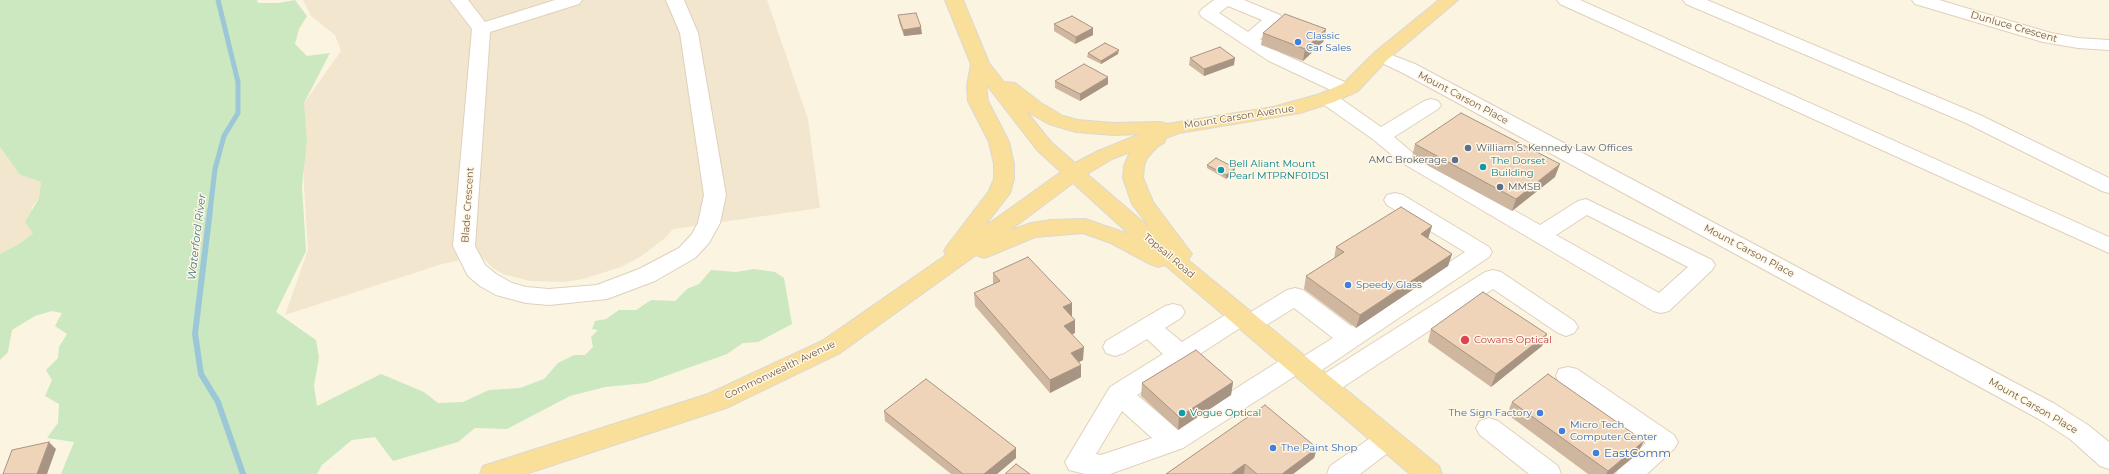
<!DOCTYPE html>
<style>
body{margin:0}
canvas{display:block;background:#fbf4e1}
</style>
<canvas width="2109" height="474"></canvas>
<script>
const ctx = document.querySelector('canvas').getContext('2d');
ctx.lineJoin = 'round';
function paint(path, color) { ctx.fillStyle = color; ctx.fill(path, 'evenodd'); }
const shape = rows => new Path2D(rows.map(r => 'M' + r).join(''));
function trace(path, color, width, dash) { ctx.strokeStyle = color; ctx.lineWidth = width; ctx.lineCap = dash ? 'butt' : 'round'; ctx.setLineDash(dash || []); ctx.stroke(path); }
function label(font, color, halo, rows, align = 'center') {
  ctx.font = font + ' Montserrat,sans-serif'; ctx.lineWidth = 3; ctx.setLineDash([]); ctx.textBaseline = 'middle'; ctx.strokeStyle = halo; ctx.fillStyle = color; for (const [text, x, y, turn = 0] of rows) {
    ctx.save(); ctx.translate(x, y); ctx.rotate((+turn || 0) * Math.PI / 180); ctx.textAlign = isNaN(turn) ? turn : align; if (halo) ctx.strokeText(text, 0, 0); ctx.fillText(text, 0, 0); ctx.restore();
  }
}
paint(shape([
 [303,0,767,0,808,119,820,208,673,229,665,238,640,257,621,267,583,279,565,282,530,281,503,274,493,268,481,256,442,264,285,315,308,250,304,186,304,103,341,51,335,35,311,16],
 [0,147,20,175,41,182,39,198,32,207,33,233,19,244,0,254]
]), '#f3e6cf');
paint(shape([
 [0,0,257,0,258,3,278,3,295,0,307,16,299,29,295,44,307,56,330,53,304,103,307,141,302,186,306,251,276,312,316,340,319,357,314,386,317,406,381,374,424,392,438,403,463,402,489,390,520,388,544,379,558,363,574,355,585,355,593,347,591,337,598,330,592,329,595,321,606,319,619,310,636,310,651,300,675,301,687,289,699,284,711,270,736,272,754,269,775,272,784,278,792,324,758,342,743,343,727,354,646,383,605,387,570,396,507,429,475,428,458,442,393,461,375,437,352,440,322,465,317,474,61,474,74,442,47,438,58,423,59,404,45,396,52,380,46,370,58,358,59,347,67,334,55,326,62,313,52,311,35,316,12,330,8,352,0,360,0,254,19,244,33,233,25,222,39,198,41,182,20,175,0,147]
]), '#cce8c0');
trace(shape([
 [210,211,215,169,224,136,238,113,238,82,218,0]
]), '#9cc7d6', 5);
trace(shape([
 [210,210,195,334,201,374,218,402,243,474]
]), '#9cc7d6', 6);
const minor = shape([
 [450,0,468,0,485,22,555,0,582,0,579,4,490,32,475,246,485,265,496,274,512,283,526,287,549,289,597,285,639,269,679,248,692,234,698,223,704,195,680,33,666,0,684,0,698,33,726,195,720,223,709,243,695,258,655,281,607,299,549,305,526,303,496,295,480,286,468,276,453,246,472,29,450,0],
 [1214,0,1244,0,1280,15,1283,19,1280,23,1260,39,1281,53,1351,85,1353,89,1351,93,1344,95,1337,93,1269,61,1202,17,1199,13,1202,9,1214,0],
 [1228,6,1262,20,1248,32,1219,13,1228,6],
 [1557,0,1580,0,2109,237,2109,253,1560,4,1557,0],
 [1683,0,1707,0,1980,115,2109,178,2109,193,2102,191,1966,123,1686,4,1683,0],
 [1912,0,1939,0,2051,33,2078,38,2109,40,2109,50,2078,48,2043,42,1915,4,1912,0],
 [1381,51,1415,64,2055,404,2088,425,2109,442,2109,469,2100,466,2070,439,2037,418,1401,72,1375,60,1372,56,1375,52,1381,51],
 [1327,92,1334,94,1381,127,1424,101,1431,99,1438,101,1441,105,1438,109,1394,137,1413,153,1540,225,1578,201,1586,199,1712,260,1715,265,1712,270,1669,311,1661,313,1653,311,1399,161,1374,140,1320,102,1317,98,1320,94,1327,92],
 [1587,215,1688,267,1659,293,1556,235,1587,215],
 [1395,193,1403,195,1489,247,1492,252,1489,257,1313,376,1304,378,1295,376,1183,448,1110,474,1085,474,1069,470,1065,462,1110,387,1163,354,1147,339,1124,353,1115,356,1106,353,1103,347,1106,341,1165,306,1173,304,1181,306,1185,312,1181,318,1165,328,1182,342,1233,310,1241,307,1249,310,1251,312,1287,290,1295,288,1303,290,1351,326,1465,252,1387,205,1384,200,1387,195,1395,193],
 [1294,308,1333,338,1304,356,1296,354,1287,356,1175,427,1137,395,1240,328,1250,333,1258,330,1294,308],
 [1122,411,1152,438,1101,455,1096,454,1122,411],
 [1493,270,1501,272,1574,321,1578,327,1574,333,1566,336,1558,333,1493,289,1334,393,1325,396,1316,393,1312,386,1316,379,1485,272,1493,270],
 [1568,367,1577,369,1674,435,1678,442,1674,449,1647,474,1616,474,1619,466,1646,443,1559,383,1556,376,1559,369,1568,367],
 [1489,418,1498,421,1558,466,1561,474,1529,474,1480,435,1476,428,1480,421,1489,418],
 [1388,429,1397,432,1401,439,1397,446,1360,474,1327,474,1330,466,1379,432,1388,429]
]);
const major = shape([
 [945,0,963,0,989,63,1004,82,1015,83,1041,103,1063,116,1078,120,1113,123,1160,122,1167,124,1273,107,1320,94,1344,83,1375,52,1439,0,1458,0,1387,60,1358,91,1334,102,1300,113,1179,133,1166,138,1164,143,1157,147,1147,158,1144,166,1143,178,1153,202,1192,254,1188,260,1439,466,1442,474,1410,474,1165,265,1158,267,1150,264,1111,243,1083,233,1035,237,992,255,984,258,976,255,840,353,726,408,526,474,480,474,483,466,708,394,822,341,946,255,944,251,947,246,989,191,994,179,994,164,989,142,968,101,967,86,971,64,945,0],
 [986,84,1037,150,1061,172,984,227,1010,193,1014,179,1014,164,1009,142,988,101,986,84],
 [1026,111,1049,124,1076,132,1113,135,1140,134,1098,151,1075,163,1051,142,1026,111],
 [1130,152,1124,166,1123,178,1132,204,1150,228,1087,174,1112,159,1130,152],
 [1073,183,1129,234,1085,219,1051,220,1031,223,1009,231,1073,183]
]);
trace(minor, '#dfd0bd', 2);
trace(major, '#ddd8d3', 2);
paint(minor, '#fff');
paint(major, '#f9df9a');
paint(shape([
 [898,15,922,34,904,36,899,22],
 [1054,24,1093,28,1093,35,1075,44,1054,31],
 [1263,33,1324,41,1303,61,1261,45],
 [1088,53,1118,54,1101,64,1087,57],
 [1190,58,1234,65,1204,76,1189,65],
 [1055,81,1108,84,1080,101,1055,88],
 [1415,144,1555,177,1512,211,1412,157],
 [1207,165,1235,168,1234,172,1226,179,1207,168],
 [1432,226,1428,238,1452,254,1448,266,1356,328,1304,289,1306,276,1334,259,1336,247],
 [993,273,1072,303,1072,316,1071,316,1075,320,1075,333,1072,334,1083,360,1079,362,1081,377,1050,393,975,306,974,293,993,284],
 [1431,329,1547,334,1542,346,1491,387,1428,342],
 [1233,382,1231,395,1178,430,1141,396,1142,383],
 [1512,402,1644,441,1637,454,1613,474,1588,474,1507,414],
 [884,411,1016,448,1016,458,997,474,951,474,885,421],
 [1317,448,1314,458,1293,474,1166,474]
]), '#ceb69f');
paint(shape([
 [921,27,922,34,904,36,903,30],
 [1093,28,1093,35,1075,44,1076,37],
 [1326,29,1324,41,1303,61,1305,49],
 [1119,50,1118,54,1101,64,1101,61],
 [1235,58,1234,65,1204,76,1204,69],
 [1108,77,1108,84,1080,101,1080,94],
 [1560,164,1555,177,1512,211,1516,199],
 [1235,168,1234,172,1226,179,1226,175],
 [1432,226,1428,239,1421,234],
 [1452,254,1448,266,1356,328,1360,315],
 [1072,303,1072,316,1063,320,1063,307],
 [1075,320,1075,333,1064,338,1064,326],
 [1547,334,1542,346,1491,387,1496,374],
 [1084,347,1083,360,1071,366,1071,353],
 [1081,365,1081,377,1050,393,1050,380],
 [1233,382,1231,395,1178,430,1179,417],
 [1644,441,1637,454,1613,474,1606,474,1608,471],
 [49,442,56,449,47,474,37,474],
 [1016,448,1016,458,997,474,984,474],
 [1317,448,1314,458,1293,474,1282,474],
 [1245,464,1244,474,1231,474]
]), '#a89482');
const building = shape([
 [916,13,921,27,903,30,898,15,916,13],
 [1285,14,1326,29,1305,49,1263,33,1285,14],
 [1072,16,1093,28,1076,37,1054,24,1072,16],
 [1105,43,1119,50,1101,61,1088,53,1105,43],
 [1220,47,1235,58,1204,69,1190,58,1220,47],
 [1084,64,1108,77,1080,94,1055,81,1084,64],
 [1461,113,1560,164,1516,199,1415,144,1461,113],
 [1216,158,1235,168,1226,175,1207,165,1216,158],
 [1401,207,1432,226,1421,234,1452,254,1360,315,1306,276,1344,252,1336,247,1401,207],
 [1028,257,1072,303,1063,307,1075,320,1064,326,1084,347,1071,353,1081,365,1050,380,974,293,1000,281,993,273,1028,257],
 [1483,292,1547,334,1496,374,1431,329,1483,292],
 [1196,350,1233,382,1179,417,1142,383,1196,350],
 [1548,374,1644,441,1608,471,1512,402,1548,374],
 [926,379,1016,448,984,474,963,474,884,411,926,379],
 [1265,405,1317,448,1282,474,1257,474,1245,464,1231,474,1166,474,1265,405],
 [49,442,37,474,3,474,12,450,49,442],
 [1016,464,1030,474,1005,474,1016,464]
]);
paint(building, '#f0d4b9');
trace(building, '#a89482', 1);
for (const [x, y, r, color] of [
 [1298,42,4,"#3f7fe0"],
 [1468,148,4,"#5c6f8a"],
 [1455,160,4,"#5c6f8a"],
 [1483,167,4,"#0f9aa8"],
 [1221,170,4,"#0f9aa8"],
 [1500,187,4,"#5c6f8a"],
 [1348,285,4,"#3f7fe0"],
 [1465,340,5,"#e0444e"],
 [1182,413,4,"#0f9aa8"],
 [1540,413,4,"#3f7fe0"],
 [1562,431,4,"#3f7fe0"],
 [1273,448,4,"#3f7fe0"],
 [1596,453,4,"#3f7fe0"]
]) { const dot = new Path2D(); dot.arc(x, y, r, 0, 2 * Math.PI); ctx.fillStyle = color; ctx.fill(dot); trace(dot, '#fff8e6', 1.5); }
label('10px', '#725b48', '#fff8e6', [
 ["Dunluce Crescent",2014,27,16],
 ["Mount Carson Place",1463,98,28],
 ["Mount Carson Avenue",1239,117,-9],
 ["Blade Crescent",468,205,-86],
 ["Mount Carson Place",1749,251,28],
 ["Topsail Road",1169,256,40],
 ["Commonwealth Avenue",780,370,-26],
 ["Mount Carson Place",2033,406,30]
]);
label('10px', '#366cbe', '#fff8e6', [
 ["Classic",1306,36],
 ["Car Sales",1306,48],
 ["Speedy Glass",1356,285],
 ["The Sign Factory",1532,413,"right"],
 ["Micro Tech",1570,425],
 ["Computer Center",1570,437],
 ["The Paint Shop",1281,448]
], 'left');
label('10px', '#4e5e75', '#fff8e6', [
 ["William S. Kennedy Law Offices",1476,148],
 ["AMC Brokerage",1447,160,"right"],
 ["MMSB",1508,187]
], 'left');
label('10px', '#0d838f', '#fff8e6', [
 ["The Dorset",1491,161],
 ["Building",1491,173],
 ["Bell Aliant Mount",1229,164],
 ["Pearl MTPRNF01DS1",1229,176],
 ["Vogue Optical",1190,413]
], 'left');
label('10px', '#be3a42', '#fff8e6', [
 ["Cowans Optical",1474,340]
], 'left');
label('italic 11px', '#46798b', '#fff8e6', [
 ["Waterford River",197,237,-83]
]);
label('12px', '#366cbe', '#fff8e6', [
 ["EastComm",1604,453]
], 'left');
</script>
